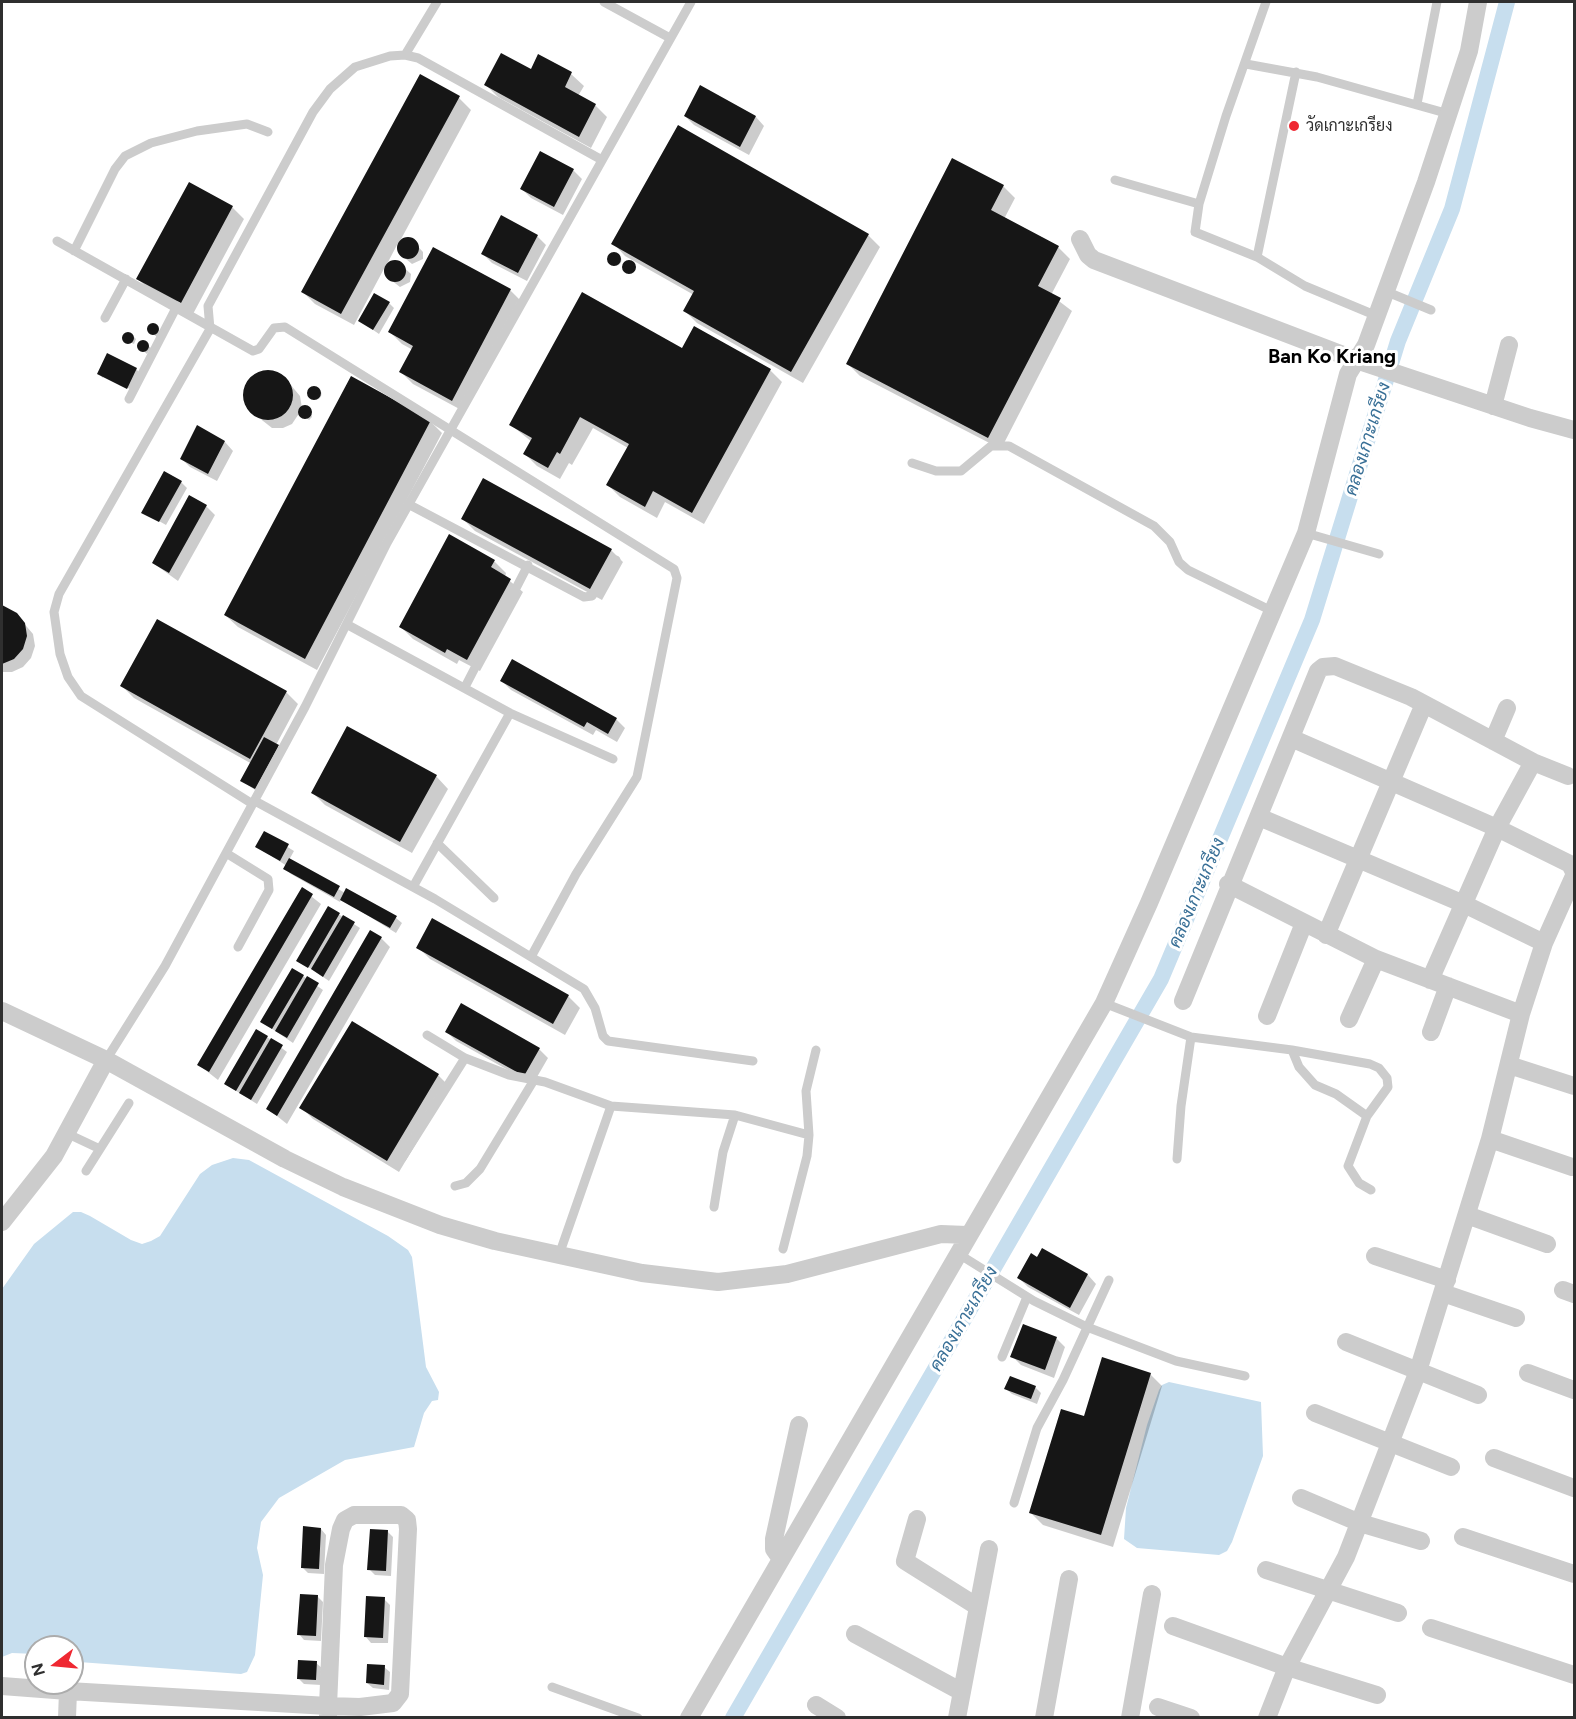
<!DOCTYPE html>
<meta charset="utf-8">
<style>
body{margin:0}
#map{position:relative;width:1576px;height:1719px;overflow:hidden;background:#fff;font-family:Figtree,sans-serif}
canvas{display:block}
.frame{position:absolute;inset:0;border:3px solid #2f2f2f;pointer-events:none}
.north{position:absolute;left:24px;top:1635px;width:60px;height:60px;box-sizing:border-box;background:#fff;border:2px solid #acacac;border-radius:50%;rotate:254deg;font-size:16px;font-weight:700;line-height:24px;text-align:center;color:#2f2f2f}
.north::after{content:'';display:block;margin:auto;width:21px;height:27px;background:#ef2832;clip-path:polygon(50% 0,100% 100%,50% 72%,0 100%)}
</style>
<div id="map">
<canvas width="1576" height="1719"></canvas>
<div class="frame"></div>
<div class="north">N</div>
</div>
<script>
const ctx = document.querySelector('canvas').getContext('2d');
ctx.lineJoin = 'round';
function paint(path, color) { ctx.fillStyle = color; ctx.fill(path, 'evenodd'); }
const shape = rows => new Path2D(rows.map(r => 'M' + r).join(''));
function trace(path, color, width, dash) { ctx.strokeStyle = color; ctx.lineWidth = width; ctx.lineCap = dash ? 'butt' : 'round'; ctx.setLineDash(dash || []); ctx.stroke(path); }
function label(font, color, halo, rows, align = 'center') {
  ctx.font = font + ' Figtree,Sarabun,sans-serif'; ctx.lineWidth = 6; ctx.setLineDash([]); ctx.textBaseline = 'middle'; ctx.strokeStyle = halo; ctx.fillStyle = color; for (const [text, x, y, turn = 0] of rows) {
    ctx.save(); ctx.translate(x, y); ctx.rotate((+turn || 0) * Math.PI / 180); ctx.textAlign = isNaN(turn) ? turn : align; if (halo) ctx.strokeText(text, 0, 0); ctx.fillText(text, 0, 0); ctx.restore();
  }
}
paint(shape([
 [233,1158,249,1160,388,1236,408,1250,412,1257,426,1367,439,1392,438,1400,432,1401,424,1413,414,1447,345,1460,279,1498,261,1522,257,1548,263,1575,255,1655,247,1672,241,1674,79,1662,72,1660,72,1647,36,1647,36,1654,12,1653,2,1657,2,1289,34,1244,73,1212,81,1212,90,1216,131,1240,142,1244,151,1241,160,1236,200,1174,212,1165],
 [1169,1382,1261,1402,1263,1456,1232,1542,1227,1551,1219,1555,1137,1548,1124,1539,1126,1508,1147,1425,1159,1390,1162,1385]
]), '#c7deee');
paint(shape([
 [539,56,571,74,584,86,578,96,595,105,607,117,591,148,498,97,486,85,531,71],
 [420,76,459,98,471,110,400,241,411,239,423,252,423,259,412,264,400,254,398,243,387,264,398,262,411,274,410,282,400,287,387,277,386,265,354,325,315,304,303,292],
 [701,87,756,117,764,126,749,155,694,125,685,116],
 [573,170,582,179,563,215,531,198,522,189],
 [1003,186,1015,198,1004,219,1058,247,1070,259,1051,295,1072,311,1001,449,860,376,848,364],
 [232,207,244,219,193,314,150,291,138,279],
 [868,235,880,247,803,383,697,323,685,311,694,295,625,256,613,243],
 [537,236,546,245,527,281,492,263,483,254],
 [433,249,510,290,522,302,465,412,413,384,401,372,413,350,402,344,390,332],
 '610.5 260a5.5 5.5 0 1 1 11 0a5.5 5.5 0 1 1-11 0Z',
 '624.5 268a5.5 5.5 0 1 1 11 0a5.5 5.5 0 1 1-11 0Z',
 [389,303,394,308,379,334,360,321],
 [150,326,160,331,157,337,148,330],
 [694,328,770,370,782,382,704,524,665,502,657,518,620,497,608,485,628,448,593,428,572,465,569,463,560,479,537,466,525,454,532,442,511,425,682,350],
 [130,333,136,339,134,344,125,340,126,334],
 [143,342,151,348,147,354,139,347],
 [136,369,142,375,134,391,103,376,103,378,99,374],
 [265,371,276,372,285,378,300,396,302,408,310,410,312,417,309,420,300,412,292,424,283,428,272,428,258,417,248,407,245,399,246,387,256,374],
 '310.5 394a5.5 5.5 0 1 1 11 0a5.5 5.5 0 1 1-11 0Z',
 [430,421,442,433,317,670,238,627,225,615],
 [225,442,233,451,217,481,190,467,181,458],
 [181,482,187,488,166,525,143,512],
 [206,506,215,515,178,581,153,563],
 [463,519,611,550,623,562,602,600,475,531],
 [494,561,506,573,505,577,523,592,480,671,459,660,457,664,413,639,401,627],
 [2,607,16,614,33,634,35,646,31,658,23,667,12,672,2,672],
 [502,681,616,719,625,728,617,742,596,730,593,735,511,690],
 [122,686,286,692,298,704,276,745,284,752,261,794,242,781,252,764,134,698],
 [436,776,448,789,412,853,325,805,312,792],
 [265,833,294,851,289,860,345,893,396,918,402,923,396,933,341,899,340,902,291,874,285,869,287,866,257,847],
 [302,889,321,904,218,1080,199,1065],
 [329,908,360,928,329,981,298,960],
 [381,938,390,947,287,1124,267,1108],
 [418,947,568,996,580,1008,565,1035,430,959],
 [303,976,323,990,293,1043,262,1022],
 [352,1023,438,1075,450,1087,399,1172,313,1119,301,1107],
 [447,1032,539,1049,548,1058,533,1084,456,1041],
 [267,1037,287,1052,257,1104,225,1084],
 [1043,1250,1088,1275,1096,1284,1079,1315,1028,1287,1019,1278],
 [1056,1338,1065,1347,1054,1378,1021,1365,1012,1356],
 [1150,1374,1162,1386,1113,1547,1043,1525,1031,1513],
 [1035,1387,1041,1393,1037,1404,1012,1394,1006,1389],
 [321,1529,326,1535,324,1574,308,1573,302,1567],
 [387,1531,393,1537,391,1576,375,1575,369,1569],
 [317,1596,323,1602,321,1641,304,1640,299,1634],
 [384,1599,390,1605,388,1643,371,1643,366,1637],
 [316,1663,322,1668,321,1685,304,1684,299,1679],
 [384,1667,390,1672,389,1690,373,1688,367,1683]
]), '#0003');
trace(shape([
 [733,1718,1161,979,1312,620,1398,341,1452,209,1507,2]
]), '#c7deee', 16);
paint(shape([
 [501,53,531,69,538,54,572,72,565,87,596,104,579,137,484,85],
 [420,74,460,96,341,314,301,292],
 [700,85,756,116,740,147,684,116],
 [678,125,869,234,791,372,683,311,694,291,611,244],
 [540,151,574,169,554,207,520,189],
 [952,158,1004,185,991,210,1059,246,1038,286,1061,298,988,438,846,364],
 [189,182,233,206,181,303,136,279],
 [501,215,538,235,518,273,481,254],
 '397 248a11 11 0 1 1 22 0a11 11 0 1 1-22 0Z',
 [433,247,511,289,452,401,399,372,413,346,388,332],
 '607 259a7 7 0 1 1 14 0a7 7 0 1 1-14 0Z',
 '384 271a11 11 0 1 1 22 0a11 11 0 1 1-22 0Z',
 '622 267a7 7 0 1 1 14 0a7 7 0 1 1-14 0Z',
 [582,292,682,348,694,326,771,369,692,513,653,491,645,507,606,485,629,444,580,417,560,454,557,452,548,468,523,454,532,438,509,425],
 [374,293,390,302,373,330,358,321],
 '147 329a6 6 0 1 1 12 0a6 6 0 1 1-12 0Z',
 '122 338a6 6 0 1 1 12 0a6 6 0 1 1-12 0Z',
 '137 346a6 6 0 1 1 12 0a6 6 0 1 1-12 0Z',
 [107,353,137,368,127,389,97,374],
 '243 395a25 25 0 1 1 50 0a25 25 0 1 1-50 0Z',
 [351,376,431,420,305,659,224,615],
 '307 393a7 7 0 1 1 14 0a7 7 0 1 1-14 0Z',
 '298 412a7 7 0 1 1 14 0a7 7 0 1 1-14 0Z',
 [197,425,225,441,208,474,180,459],
 [164,471,182,481,159,522,141,513],
 [483,478,612,549,590,589,461,519],
 [189,495,207,505,169,573,152,563],
 [449,534,495,560,491,567,511,579,467,660,447,649,445,653,399,627],
 [2,605,17,613,25,623,27,636,23,649,14,659,2,664],
 [157,619,287,691,250,759,120,686],
 [512,659,617,718,608,734,587,722,584,727,500,681],
 [347,726,437,775,400,842,311,793],
 [264,737,279,745,255,789,240,781],
 [264,831,289,844,280,861,255,847],
 [289,858,340,886,334,897,283,869],
 [302,887,313,894,209,1072,197,1065],
 [346,888,397,916,390,928,340,900],
 [328,906,340,913,308,968,296,961],
 [343,915,355,922,323,977,311,969],
 [432,918,569,995,553,1024,416,948],
 [370,930,382,937,277,1116,266,1109],
 [292,968,304,975,272,1029,260,1022],
 [307,976,319,983,287,1038,275,1031],
 [461,1003,540,1048,524,1076,445,1032],
 [352,1021,439,1074,387,1161,299,1108],
 [256,1029,268,1036,236,1091,224,1084],
 [271,1038,283,1045,251,1100,239,1093],
 [1042,1248,1088,1274,1070,1308,1017,1278,1031,1253,1037,1257],
 [1023,1324,1057,1337,1045,1370,1010,1357],
 [1102,1357,1151,1373,1101,1535,1029,1513,1061,1409,1084,1416],
 [1010,1376,1036,1386,1031,1399,1004,1389],
 [303,1526,321,1528,319,1569,301,1568],
 [370,1529,388,1530,386,1571,367,1570],
 [300,1594,318,1595,316,1636,297,1635],
 [366,1596,385,1597,383,1638,364,1637],
 [298,1660,317,1661,316,1680,297,1679],
 [367,1664,385,1665,384,1685,366,1683]
]), '#161616');
trace(shape([
 [604,2,670,38],
 [1266,2,1226,116,1199,204,1195,232,1257,257,1305,286,1377,316],
 [405,55,418,58,602,160],
 [1246,64,1317,77,1449,114],
 [1417,104,1437,2],
 [1115,180,1199,204],
 [57,241,253,351,259,349,274,328,285,327,674,569,677,578,637,777,576,874,532,955],
 [74,251,115,169,125,156,151,143,197,131,247,124,268,132],
 [1257,257,1296,72],
 [1385,291,1431,310],
 [105,318,126,279],
 [129,399,177,306],
 [912,463,936,471,961,471,991,446,1009,446,1154,526,1170,542,1179,562,1188,570,1272,611],
 [408,504,584,597,592,596,616,560],
 [1306,533,1379,554],
 [348,625,510,713,613,759],
 [465,687,528,565],
 [255,801,435,899,584,989,595,1008,603,1036,608,1041,753,1061],
 [251,803,81,696,68,677,60,654,54,612,59,594,210,329,208,306,313,112,330,89,355,67,390,56,405,55,437,2],
 [437,843,494,898],
 [226,853,268,879,269,890,238,947],
 [413,887,510,713],
 [1104,1003,1191,1037,1292,1050,1370,1064,1379,1068,1387,1078,1388,1087,1367,1116,1348,1166,1359,1183,1371,1190],
 [427,1035,465,1058,509,1075,545,1082,611,1106,735,1115,809,1135,806,1091,816,1050],
 [1292,1050,1299,1067,1315,1085,1336,1094,1367,1116],
 [106,1060,165,966,305,707,387,543,691,2],
 [66,1133,100,1149],
 [402,1158,465,1058],
 [1177,1159,1181,1106,1191,1037],
 [86,1171,129,1103],
 [455,1186,466,1183,480,1169,534,1080],
 [714,1207,723,1152,735,1115],
 [783,1249,807,1156,809,1135],
 [957,1253,1034,1301,1087,1327,1176,1361,1245,1376],
 [559,1255,611,1106],
 [1002,1357,1027,1297],
 [1014,1503,1037,1428,1063,1380,1109,1280],
 [552,1687,638,1718]
]), '#ccc', 9);
trace(shape([
 [1080,239,1088,255,1094,260,1356,360,1530,418,1574,430],
 [1493,406,1509,345],
 [1291,738,1497,828,1570,864,1574,872],
 [1493,741,1507,708],
 [1259,817,1464,904,1544,943],
 [1228,884,1376,959,1521,1014],
 [1326,935,1424,704],
 [1430,980,1497,828,1533,762],
 [1183,1001,1318,671,1323,667,1335,666,1411,697,1533,762,1568,776],
 [2,1011,106,1060,285,1159,343,1187,440,1225,495,1241,642,1273,718,1282,787,1274,941,1234,967,1235],
 [1267,1016,1304,923],
 [1349,1019,1376,959],
 [1431,1032,1448,986],
 [1509,1065,1574,1086],
 [1490,1139,1572,1167],
 [1467,1215,1547,1244],
 [2,1222,54,1156,106,1060],
 [1375,1256,1447,1280],
 [1563,1290,1574,1294],
 [1443,1293,1516,1318],
 [1346,1342,1478,1395],
 [1528,1373,1574,1390],
 [1315,1413,1451,1467],
 [1494,1458,1574,1488],
 [1301,1498,1360,1523,1421,1541],
 [917,1519,905,1561,978,1607],
 [1463,1537,1574,1574],
 [781,1559,774,1549,774,1539,799,1425],
 [1266,1570,1398,1613],
 [1173,1626,1287,1667,1377,1695],
 [1431,1628,1574,1675],
 [855,1634,962,1692],
 [2,1686,68,1691,328,1706,360,1707,393,1703,400,1694,408,1529,407,1520,401,1515,354,1515,345,1520,341,1529,334,1565,328,1706,328,1718],
 [816,1705,837,1718],
 [1158,1707,1191,1718],
 [67,1718,68,1691],
 [689,1718,1104,1003,1149,903,1306,533,1348,374,1366,345,1426,182,1469,51,1478,2],
 [957,1718,989,1549],
 [1044,1718,1069,1579],
 [1130,1718,1152,1594],
 [1267,1718,1287,1667,1346,1557,1418,1371,1490,1139,1521,1014,1544,943,1574,876]
]), '#ccc', 18);
for (const [x, y, r, color] of [
 [1294,126,6,"#ef2832"]
]) { const dot = new Path2D(); dot.arc(x, y, r, 0, 2 * Math.PI); ctx.fillStyle = color; ctx.fill(dot); trace(dot, '#fff', 2); }
label('16px', '#2f2f2f', '#fff', [
 ["วัดเกาะเกรียง",1306,126]
], 'left');
label('italic 18px', '#386f96', '#fff', [
 ["คลองเกาะเกรียง",1368,439,-73],
 ["คลองเกาะเกรียง",1197,893,-67],
 ["คลองเกาะเกรียง",964,1319,-60]
]);
label('bold 20px', '#000', '#fff', [
 ["Ban Ko Kriang",1332,357]
]);
</script>
